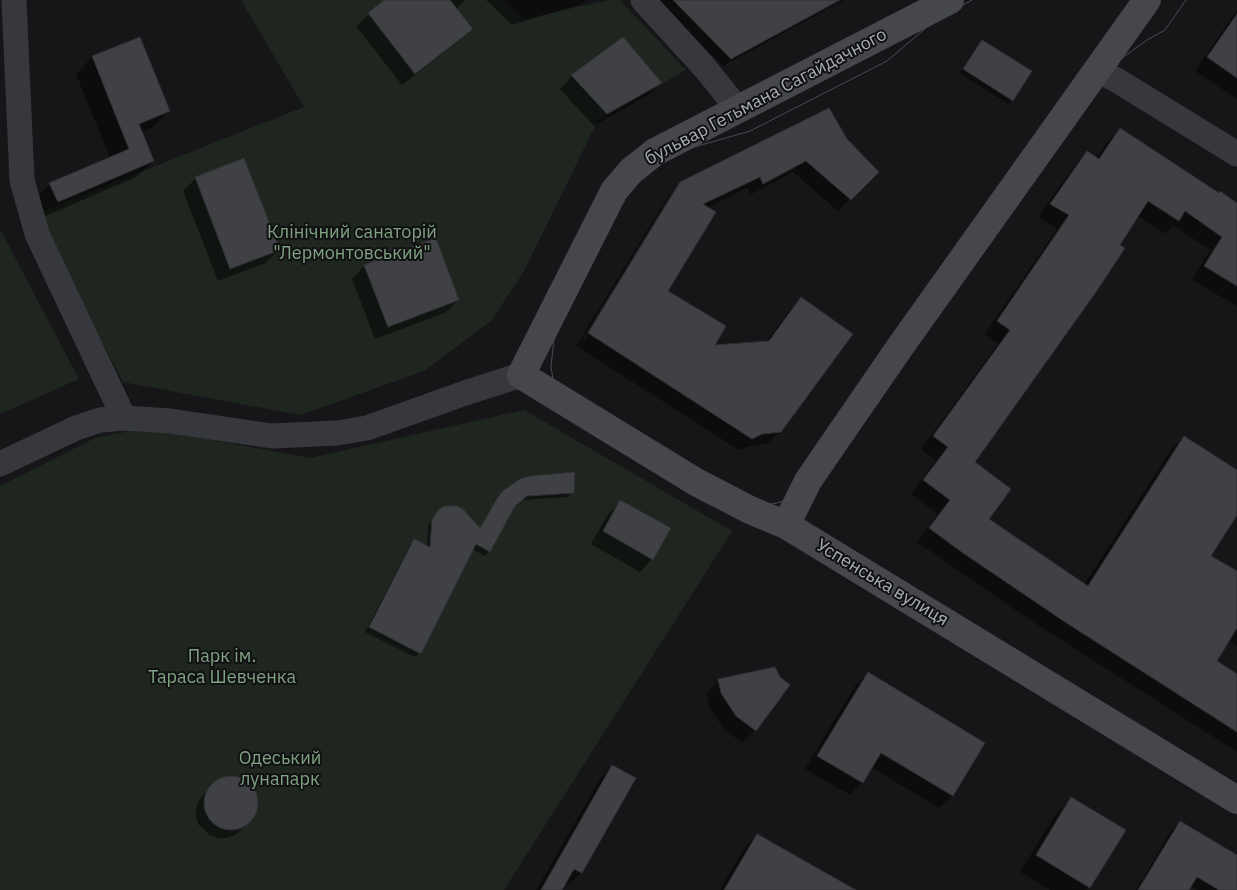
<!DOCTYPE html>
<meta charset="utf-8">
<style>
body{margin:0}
canvas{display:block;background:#161618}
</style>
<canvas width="1237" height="890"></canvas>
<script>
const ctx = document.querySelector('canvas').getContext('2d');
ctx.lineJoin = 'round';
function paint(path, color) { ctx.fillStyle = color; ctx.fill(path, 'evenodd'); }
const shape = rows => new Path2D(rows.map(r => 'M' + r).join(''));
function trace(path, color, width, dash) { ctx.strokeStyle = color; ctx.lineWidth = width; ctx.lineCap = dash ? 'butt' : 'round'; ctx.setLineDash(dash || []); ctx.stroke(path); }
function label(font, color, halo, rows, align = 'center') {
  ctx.font = font + ' "IBM Plex Sans",sans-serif'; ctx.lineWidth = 4; ctx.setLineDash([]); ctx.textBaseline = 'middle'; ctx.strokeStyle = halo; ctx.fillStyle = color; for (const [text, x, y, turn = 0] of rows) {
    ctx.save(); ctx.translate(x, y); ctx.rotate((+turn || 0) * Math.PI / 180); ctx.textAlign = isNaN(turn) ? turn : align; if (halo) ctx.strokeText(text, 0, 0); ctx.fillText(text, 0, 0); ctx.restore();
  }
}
paint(shape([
 [241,0,504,0,523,19,609,0,620,0,686,70,598,120,524,271,491,321,424,371,300,415,123,382,35,214,304,107],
 [0,229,79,379,0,414],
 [524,410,732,531,504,890,0,890,0,486,95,438,131,431,176,433,310,458]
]), '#1e261f');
paint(shape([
 [386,0,465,0,456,9,472,29,459,41,402,85,356,26],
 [486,0,586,0,582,4,512,25],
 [659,0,844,0,723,66],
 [1237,10,1237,99,1195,71],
 [139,39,168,111,152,128,141,132,153,161,136,177,41,218,33,200,50,184,110,158,76,74,92,57],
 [982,41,1012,100,1008,104,960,73],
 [572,76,661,83,648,95,594,126,560,89],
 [1120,129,1219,194,1237,204,1237,306,1192,280,1210,250,1173,225,1165,234,1137,215,973,462,987,519,1084,585,1171,450,1184,437,1237,470,1237,513,1209,556,1237,573,1237,646,1228,640,1215,662,1237,676,1237,752,1030,620,917,542,938,514,911,494,936,460,921,449,998,344,985,334,1057,229,1038,217,1074,166,1087,153,1096,159,1107,142],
 [846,140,877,172,838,211,793,172,750,195,747,188,707,208,667,291,713,346,766,342,789,311,801,299,780,432,767,444,749,446,739,450,576,346,668,196,673,190,583,338,585,339,676,190,674,190,681,183],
 [196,178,278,250,266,263,218,281,183,191],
 [364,266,458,300,445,313,375,339,352,279],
 [573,492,568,497,522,500,513,507,489,552,485,556,472,549,420,653,415,657,365,632,410,545,414,541,427,547,428,525,440,510,479,529,500,496],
 [621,501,652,559,640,572,591,544,608,514],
 [868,674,983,743,952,796,939,808,871,767,862,782,850,795,805,769,855,686],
 [719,680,755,730,742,743,723,728,709,706,706,693],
 [612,766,634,779,581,873,568,885,564,884,561,890,536,890,600,779],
 [228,778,236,778,244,781,251,787,255,795,257,803,255,812,251,820,242,829,235,835,227,838,218,838,210,835,198,824,196,816,196,808,199,800,213,785],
 [1071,799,1089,887,1087,890,1050,890,1020,872,1055,815],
 [1180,822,1237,856,1237,890,1197,890,1190,886,1188,890,1136,890,1171,831],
 [757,835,853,890,720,890,744,848]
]), '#0007');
const building = shape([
 [384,0,450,0,473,29,415,74,368,13,384,0],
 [673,0,840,0,731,59,673,0],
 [1237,14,1237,78,1207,57,1237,14],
 [140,37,170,111,139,124,154,161,58,202,49,183,129,149,92,56,140,37],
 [623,37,662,83,607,114,571,75,623,37],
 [982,40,1032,71,1013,101,963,69,982,40],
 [829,108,847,139,879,172,851,200,806,161,763,184,760,177,703,204,716,212,668,291,726,326,715,345,769,341,801,297,853,334,781,432,762,434,752,439,588,333,680,182,829,108],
 [1120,128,1219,193,1220,191,1237,203,1237,286,1204,266,1222,237,1185,211,1179,221,1148,201,1120,245,1125,248,1096,292,975,462,1011,489,989,519,1088,586,1184,436,1237,470,1237,515,1211,556,1237,571,1237,628,1217,661,1237,674,1237,732,1065,622,963,553,929,528,950,500,923,480,948,447,933,436,1010,330,997,321,1069,215,1050,204,1087,151,1099,159,1120,128],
 [244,158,280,250,230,269,195,177,244,158],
 [436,238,459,300,388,327,364,265,436,238],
 [575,472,574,493,527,496,515,506,490,552,476,544,421,654,369,627,414,539,430,547,432,520,439,509,445,506,457,506,463,509,480,528,498,497,504,490,520,479,531,476,575,472],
 [620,500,671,528,653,560,603,531,620,500],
 [775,667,780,677,790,685,756,731,736,716,721,693,718,679,775,667],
 [868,672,985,743,953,796,881,753,863,783,817,756,868,672],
 [612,765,636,778,582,873,574,869,562,890,541,890,612,765],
 '204 803a27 27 0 1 1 54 0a27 27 0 1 1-54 0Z',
 [1071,797,1126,830,1090,888,1036,855,1071,797],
 [1180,821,1237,855,1237,890,1219,890,1197,877,1189,890,1138,890,1180,821],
 [757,834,856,890,724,890,757,834]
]);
paint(building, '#404145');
trace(building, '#303034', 1);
trace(shape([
 [14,0,22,180,37,234,124,418],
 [643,0,705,68,738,109],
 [1098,70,1118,81,1237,154],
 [0,464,76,428,100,420,124,418,170,421,272,436,337,433,367,428,465,393,521,375]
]), '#37383d', 25);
trace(shape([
 [950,0,655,152,631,171,614,191,521,375,696,482,750,510,786,525,1237,800],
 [786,525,808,481,825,456,900,347,1147,0]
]), '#45474d', 28);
trace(shape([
 [1089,82,1147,40,1165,30,1186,0],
 [799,497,750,510,732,509,716,505,702,499,583,427,565,412,556,397,551,367,554,339,624,195,644,174,684,150,750,131,887,61,935,20,972,0]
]), '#4a4c52', 1);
label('18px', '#a8adb8', '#111113', [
 ["бульвар Гетьмана Сагайдачного",766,97,-28],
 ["Успенська вулиця",882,583,31]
]);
label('18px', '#7fa381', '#111113', [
 ["Клінічний санаторій",352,233],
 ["\"Лермонтовський\"",352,254],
 ["Парк ім.",222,657],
 ["Тараса Шевченка",222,678],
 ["Одеський",280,759],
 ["лунапарк",280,780]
]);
</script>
